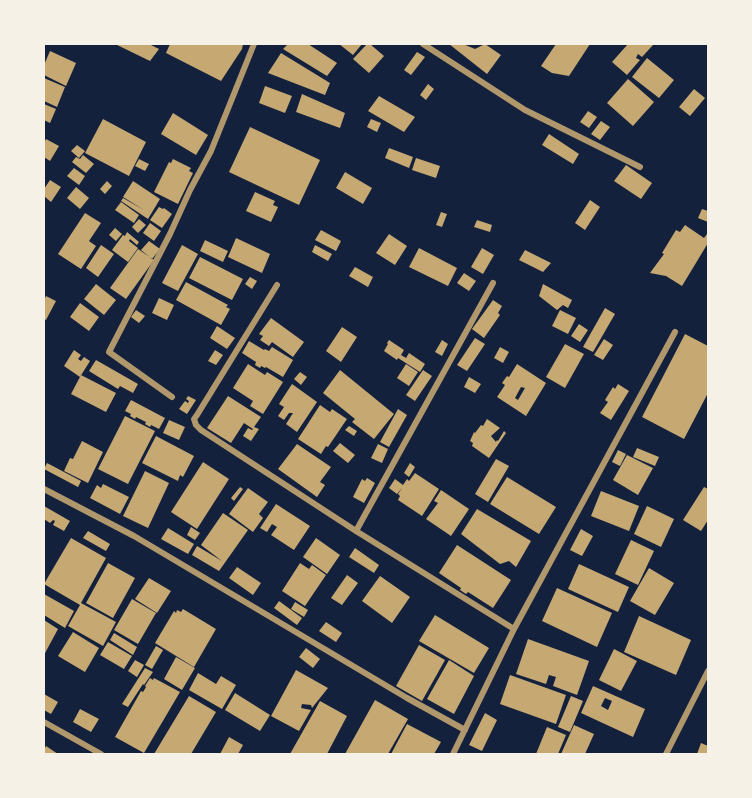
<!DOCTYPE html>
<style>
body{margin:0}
#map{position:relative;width:752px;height:798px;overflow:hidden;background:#14213d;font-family:Poppins,sans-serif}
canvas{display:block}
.frame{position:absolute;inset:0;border:45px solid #f6f1e7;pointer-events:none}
</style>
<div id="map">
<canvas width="752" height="798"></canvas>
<div class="frame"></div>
</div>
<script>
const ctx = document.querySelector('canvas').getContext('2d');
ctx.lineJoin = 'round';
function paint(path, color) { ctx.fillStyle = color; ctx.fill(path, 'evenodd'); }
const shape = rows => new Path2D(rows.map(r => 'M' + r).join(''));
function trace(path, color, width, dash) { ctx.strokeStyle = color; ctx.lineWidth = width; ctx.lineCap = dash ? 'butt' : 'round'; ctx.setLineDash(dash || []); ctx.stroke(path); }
paint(shape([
 [115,44,149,44,159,49,150,61],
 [170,44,243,44,242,49,221,81,166,53],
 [288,44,308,44,337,63,327,76,283,49],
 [339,44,362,44,353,55],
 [367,44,370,44,384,56,369,73,353,59],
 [449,44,463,44,475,49,485,44,501,55,487,74],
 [556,44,590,44,569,76,552,73,541,66],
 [628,44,651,44,653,45,642,57,638,54,636,58,640,60,627,75,612,62],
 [50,51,76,63,66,86,44,75,44,65],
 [417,52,425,57,411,75,404,70],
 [281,53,330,83,325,95,268,73],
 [647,58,674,80,659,98,632,77],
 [44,78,65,87,57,107,44,101],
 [628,79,654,102,633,126,607,103],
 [428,84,434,89,426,100,420,95],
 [265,86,292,96,285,113,259,103],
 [694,89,705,98,690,116,679,107],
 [302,94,345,113,340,128,296,112],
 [379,96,415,117,404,132,368,111],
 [44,104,56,109,50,123,44,120],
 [588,111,597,117,589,128,580,122],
 [173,113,208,135,196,155,161,134],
 [103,119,146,142,129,176,85,153],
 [371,119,381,123,377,132,367,127],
 [601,121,610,127,600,140,591,134],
 [250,127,320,160,299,205,229,172],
 [549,134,579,154,573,164,542,145],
 [46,139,59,146,50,161,44,157,44,143],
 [77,145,85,151,79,158,71,151],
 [389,148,413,157,409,168,385,158],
 [83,155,94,164,86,173,72,162,76,157,80,159],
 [416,158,440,166,436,178,412,170],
 [139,159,149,164,145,171,135,166],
 [173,159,191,168,189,171,193,173,178,204,154,192,169,162,171,163],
 [626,165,652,183,641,199,614,181],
 [74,168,85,176,79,185,67,176],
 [345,172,372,188,363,204,336,188],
 [50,180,61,187,51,202,44,196,44,189],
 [107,181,112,186,105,194,100,189],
 [133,181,160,199,148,219,121,201,123,198,144,210,123,197],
 [76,187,89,198,80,209,67,198],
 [255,192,275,201,273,205,278,207,271,222,246,211],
 [590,200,600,207,585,230,575,223],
 [121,202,139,215,134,223,115,210],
 [159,207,163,209,164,208,172,214,162,228,150,220],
 [702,209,708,211,708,222,698,218],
 [441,212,447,214,442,227,436,225],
 [85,213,101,223,89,241,96,246,81,269,58,254],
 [139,219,146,225,138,233,132,227],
 [477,220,492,225,490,232,474,227],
 [150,223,161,231,154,241,143,233],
 [685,225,704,238,707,234,708,235,708,243,682,286,666,276,650,273,664,254,662,253,676,230,680,232],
 [115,228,122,234,116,241,109,235],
 [321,230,341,241,336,251,315,240],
 [127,232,139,242,137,245,130,239,129,241,138,248,128,262,112,250,123,235,125,236],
 [389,234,407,246,395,265,376,253],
 [236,238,270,254,262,273,228,257],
 [205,240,228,251,223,262,200,251],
 [149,241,160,249,152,259,141,250],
 [101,245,114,254,98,277,86,268],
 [182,245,198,254,178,291,162,283],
 [315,245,332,254,328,261,312,252],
 [419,248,457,268,448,286,409,267],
 [482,248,494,255,483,274,471,267],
 [138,249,154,260,126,299,110,288],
 [525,250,551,263,543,272,519,260],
 [200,257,243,279,232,300,189,278],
 [355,267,373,277,368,287,349,276],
 [464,273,476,281,469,291,457,283],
 [250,277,257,281,252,289,245,284],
 [186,282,228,305,226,307,230,309,221,325,176,300],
 [96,284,116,300,104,315,84,299],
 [543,284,572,300,568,308,563,305,557,310,539,296],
 [46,296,56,301,46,320,44,319,44,301],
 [159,298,174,305,167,320,152,313],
 [493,300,502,306,498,313,500,315,484,338,472,329],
 [80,303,99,317,89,331,70,317],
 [605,308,615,314,593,352,583,347],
 [136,310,145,316,139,323,131,317],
 [560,310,576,318,568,334,552,326],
 [271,318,304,342,293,357,272,342,269,346,260,340,263,336,259,334],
 [579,324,588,330,580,342,571,336],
 [217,326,235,338,227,349,210,338],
 [342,327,357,337,341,362,326,351],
 [685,334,708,346,708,393,684,439,642,417],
 [475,338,485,344,467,371,457,365],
 [604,339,613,345,603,360,594,355],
 [389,340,404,350,401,355,406,358,409,353,425,364,420,372,398,358,397,360,384,351,388,344,387,343],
 [442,340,448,344,442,356,435,352],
 [249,341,264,350,265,349,269,351,272,347,293,360,283,377,266,367,265,368,261,366,260,368,255,365,256,362,242,353],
 [565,344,584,354,565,388,546,377],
 [500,347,509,352,503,363,494,358],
 [74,350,81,355,78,359,81,361,84,357,90,361,80,377,64,366],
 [215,350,223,355,216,365,208,361],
 [96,360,138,384,133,393,120,386,118,389,89,371],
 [248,364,265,375,267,372,283,382,263,414,250,406,253,401,233,388],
 [406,364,418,372,409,386,397,378],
 [517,364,546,383,526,416,497,397,505,385,502,383,507,376,509,377],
 [521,387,525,388,518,400,515,398],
 [340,370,394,414,374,439,352,422,355,419,323,393],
 [423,370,432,376,415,401,406,395,421,373,422,374,421,373],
 [300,372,307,377,301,385,294,379],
 [81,375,116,393,106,412,71,394],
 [469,377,481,384,475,393,464,387],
 [292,384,317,402,297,432,286,424,293,413,289,413,284,420,278,416,284,407,279,404],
 [618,384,629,391,611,420,600,413,608,402,605,400,613,387,615,389],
 [188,396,196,400,187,414,179,409,185,401,188,403,189,401,186,399],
 [228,396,261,417,254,427,259,429,251,441,243,436,248,428,252,430,253,429,244,423,231,443,207,428],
 [131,400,165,418,159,429,151,425,150,427,145,424,146,422,136,417,135,419,130,416,131,414,125,411],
 [320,405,330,412,332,409,347,419,328,447,326,446,321,454,298,439],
 [398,409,407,415,389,447,380,442],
 [125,416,155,431,128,484,98,469],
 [487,419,500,428,491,436,496,442,497,440,498,441,504,431,506,433,489,458,472,446,473,443,470,441,474,432,475,433,481,425,483,426],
 [169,420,185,427,179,440,163,433],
 [349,426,357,431,354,436,345,430],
 [156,436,194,456,183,477,180,475,178,481,142,463],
 [82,441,103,452,88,483,64,471,70,458,73,459],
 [340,443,355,455,348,463,333,451],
 [297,444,331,467,320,482,325,485,317,497,278,469],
 [378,444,388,449,382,463,371,458],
 [637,448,659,457,655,466,633,457],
 [618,450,626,454,620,466,612,462],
 [627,455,653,468,638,495,613,480],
 [496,459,509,466,488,502,475,494],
 [203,462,229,479,197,529,171,512],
 [47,463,81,481,78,487,44,469],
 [410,463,415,467,409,477,404,473],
 [145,471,169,483,148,528,123,516],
 [415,473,439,489,422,516,398,500,400,496,398,494,402,488,397,494,389,488,395,479,403,485,407,479,409,481],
 [507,477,556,507,539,534,490,504],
 [367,478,375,483,364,503,353,497,362,479,365,481],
 [103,484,129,497,120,514,90,498,97,485,101,488],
 [240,487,243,489,234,501,231,498],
 [704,487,708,489,708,520,701,531,683,520],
 [248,488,268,502,259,514,263,518,253,532,229,514],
 [441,490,469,509,451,536,426,519,438,503,434,501],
 [601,491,639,506,629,531,591,516],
 [276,504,310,526,294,550,271,535,277,527,272,524,267,532,260,528],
 [44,506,70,521,64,531,53,525,55,521,53,520,50,523,44,519],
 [647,506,674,519,661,547,634,534],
 [477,509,531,541,516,567,509,561,500,564,461,534],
 [223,513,248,530,219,571,192,555,197,546,222,561,201,545],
 [191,527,200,533,195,540,187,535],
 [168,528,194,544,188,554,161,539],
 [581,529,593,536,582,556,570,550],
 [88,531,110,544,106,551,83,538],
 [71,538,106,558,81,603,116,622,103,646,68,626,80,605,44,584],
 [316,538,340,555,327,574,303,557],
 [631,540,654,551,638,585,615,574],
 [457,545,511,580,493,608,468,592,466,594,460,590,461,588,439,573],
 [355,548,379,565,374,573,349,557],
 [108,563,135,578,113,618,86,603],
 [300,563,309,569,312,565,326,575,305,606,282,591],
 [579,564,629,587,618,612,568,589],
 [237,567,261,583,253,595,229,578],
 [649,568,674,583,655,615,630,601],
 [347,575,358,583,342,605,331,598],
 [380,576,410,597,392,623,362,601],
 [149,578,171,591,157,613,135,599],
 [557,588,612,613,597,647,542,621],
 [44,594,74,611,65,628,44,615],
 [132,599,156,613,138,644,114,630],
 [279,601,302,618,297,625,274,608],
 [295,602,308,610,304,617,291,609],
 [183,609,216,629,194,667,155,643,174,611,176,613,177,610,181,612],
 [435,615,489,648,474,673,419,641],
 [639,616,691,640,676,675,624,652],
 [44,620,58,629,44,655],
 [326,622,342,633,336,642,319,631],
 [73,632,99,648,85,672,58,656],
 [114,633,137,647,133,655,110,640],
 [528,639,589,661,577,695,553,686,556,677,549,675,546,684,516,674],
 [108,642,132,656,124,669,100,655],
 [419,645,445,660,422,701,396,686],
 [156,646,163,650,152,669,145,665],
 [306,648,320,659,313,668,299,657],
 [614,649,637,661,621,691,599,680],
 [176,657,195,668,182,690,164,679],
 [135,660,144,665,137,677,128,671],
 [449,660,474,676,454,714,427,699],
 [145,668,153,672,144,685,143,684,128,707,122,704],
 [296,670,328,688,312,708,311,705,302,704,301,708,311,710,299,731,271,716],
 [198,673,216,684,221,676,236,685,222,709,189,690],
 [510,675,566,695,556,724,500,704],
 [150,678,153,680,154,678,180,692,144,753,115,737,141,691,143,692,146,687,145,686],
 [593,686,645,709,633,737,581,713],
 [605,698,612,701,608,710,601,706],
 [235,693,270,715,260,731,225,710],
 [44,694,58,702,51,714,44,710],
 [189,696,216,712,191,754,154,754],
 [571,696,583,701,570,732,558,727],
 [375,700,408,719,388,754,345,754],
 [320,701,347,716,327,754,290,754],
 [80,709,99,719,91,732,73,722],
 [485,713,497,720,482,751,469,745],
 [407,724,441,742,434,754,391,754],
 [574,725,594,734,585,754,561,754],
 [547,727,566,735,558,754,536,754],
 [229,737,243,745,238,754,220,754],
 [701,743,708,746,708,754,697,754],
 [46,746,58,754,44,754,44,750]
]), '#c6a872');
trace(shape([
 [423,44,525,110,640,167],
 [277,285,197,415,194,419,196,425,201,430,356,531,514,629],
 [172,397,109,352,170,234,190,190,211,151,254,44],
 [44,489,134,536,407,698,465,730],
 [356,531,493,283],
 [44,722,101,754],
 [453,754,514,629,675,332],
 [666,754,708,671]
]), '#b1986c', 6);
</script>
